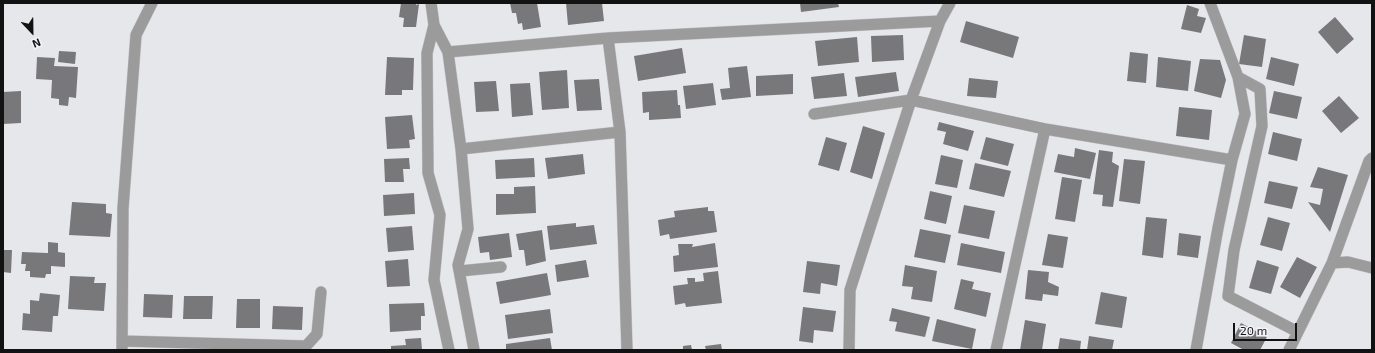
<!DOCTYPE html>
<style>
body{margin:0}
#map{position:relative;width:1375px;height:353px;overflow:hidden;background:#e6e7eb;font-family:"Exo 2",sans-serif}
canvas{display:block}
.frame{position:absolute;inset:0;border:4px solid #121213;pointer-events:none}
.north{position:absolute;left:12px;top:12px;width:40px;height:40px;-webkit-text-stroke:3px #f4f4f8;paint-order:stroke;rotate:158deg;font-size:11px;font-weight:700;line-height:16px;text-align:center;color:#121213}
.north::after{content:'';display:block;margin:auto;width:14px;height:18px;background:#121213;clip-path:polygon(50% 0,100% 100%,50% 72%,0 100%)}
.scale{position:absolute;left:1233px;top:323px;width:64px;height:18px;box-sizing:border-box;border:2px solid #121213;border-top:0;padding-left:5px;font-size:12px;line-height:14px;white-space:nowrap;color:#121213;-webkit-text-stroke:3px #f4f4f8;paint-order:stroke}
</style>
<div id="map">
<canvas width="1375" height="353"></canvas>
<div class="frame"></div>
<div class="north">N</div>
<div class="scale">20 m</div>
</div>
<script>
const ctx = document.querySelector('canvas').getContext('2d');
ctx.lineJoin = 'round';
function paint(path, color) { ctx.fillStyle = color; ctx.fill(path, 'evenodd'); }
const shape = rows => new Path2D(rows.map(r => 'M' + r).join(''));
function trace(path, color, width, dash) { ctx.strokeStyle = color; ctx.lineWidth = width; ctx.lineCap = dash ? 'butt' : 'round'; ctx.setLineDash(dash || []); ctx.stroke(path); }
paint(shape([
 [401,3,416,3,416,5,419,4,416,27,403,27,404,18,399,17],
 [510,3,537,3,541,27,523,30,522,23,518,24,516,13,512,13],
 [566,3,602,3,604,21,568,25],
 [800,3,838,3,839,7,801,12],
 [1187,5,1199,9,1197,16,1206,18,1201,33,1181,29],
 [1335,17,1354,39,1337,54,1318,32],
 [966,21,1019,37,1013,58,960,42],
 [903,35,904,60,872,62,871,36],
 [1244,35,1266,39,1262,67,1239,64],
 [857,37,859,62,818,66,815,41],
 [682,48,686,73,638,81,634,56],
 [59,51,76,52,75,64,58,62],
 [1130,52,1148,54,1146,83,1127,81],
 [37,57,55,58,54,66,78,67,76,98,69,97,68,106,59,105,59,99,51,98,52,80,36,79],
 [387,57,414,58,413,90,402,90,402,95,385,95],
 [1158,57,1191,61,1188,91,1156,87],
 [1271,57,1299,64,1294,86,1266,79],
 [1200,59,1220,60,1226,80,1221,98,1194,91],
 [747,66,751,97,722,100,720,89,730,88,728,68],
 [567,70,569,108,542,110,539,72],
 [896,72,899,91,858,97,855,77],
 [844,73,847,96,814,99,811,77],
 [793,74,793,94,756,96,756,76],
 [969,78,998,81,996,98,967,96],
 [599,79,602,110,577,111,574,80],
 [496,81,499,111,476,112,474,82],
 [530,83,533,115,512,117,510,84],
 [713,83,716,105,686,109,683,86],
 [677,90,678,105,680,105,681,118,649,120,649,112,643,113,642,92],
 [21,91,21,123,3,124,3,92],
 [1274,91,1302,97,1297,119,1269,113],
 [1339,96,1359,118,1341,133,1322,111],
 [1179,107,1212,110,1209,140,1176,136],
 [412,115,415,139,409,140,410,148,387,149,385,117],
 [939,122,974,131,968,151,943,144,946,132,937,130],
 [863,126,885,133,872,179,850,172],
 [1273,132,1302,139,1297,161,1268,154],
 [826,137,847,143,839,171,818,165],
 [986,137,1014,144,1008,166,980,159],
 [1075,148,1096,153,1090,179,1054,172,1058,154,1074,157],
 [1099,150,1113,152,1112,162,1119,166,1113,207,1102,206,1103,195,1093,194],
 [583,154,585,174,548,179,545,158],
 [941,155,963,160,957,188,935,184],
 [409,158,410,169,403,169,404,182,385,182,384,159],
 [534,158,535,177,496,179,495,160],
 [1124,159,1145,161,1140,204,1119,201],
 [975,163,1011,171,1004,197,969,189],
 [1318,167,1348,175,1330,232,1308,202,1320,205,1323,189,1310,187],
 [1062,177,1082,180,1075,222,1055,219],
 [1269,181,1298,187,1292,209,1264,203],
 [535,186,536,213,496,215,496,194,514,194,514,187],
 [930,191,952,196,946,224,924,219],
 [414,193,415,214,384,216,383,195],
 [72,202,106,204,106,213,112,214,110,237,69,235],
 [964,205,995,211,989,239,958,233],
 [708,207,708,211,714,211,717,232,670,239,669,234,660,236,658,220,675,217,674,211],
 [1146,217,1167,219,1163,258,1142,255],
 [1268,217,1290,223,1282,251,1260,245],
 [576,223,576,227,594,225,597,244,550,250,547,226],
 [412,226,414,250,388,252,386,228],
 [920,229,951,235,945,263,914,257],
 [542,230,546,261,526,266,524,250,519,250,516,234],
 [509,233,512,257,490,260,489,252,480,253,478,237],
 [1179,233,1201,236,1198,258,1177,255],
 [1048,234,1068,237,1063,268,1042,265],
 [48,242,58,243,58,252,65,253,65,267,51,266,51,274,46,274,45,278,30,277,30,271,25,271,26,264,21,264,22,252,48,253],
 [715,243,718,267,674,272,673,256,679,255,678,244,693,244,692,247],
 [961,243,1005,252,1001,273,957,265],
 [3,250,12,250,11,273,3,272],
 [1297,257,1317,267,1300,298,1280,287],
 [408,259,410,286,387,287,385,261],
 [586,260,589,277,557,282,555,265],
 [1257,260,1279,267,1271,294,1249,288],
 [807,261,840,265,837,286,821,283,820,294,803,292],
 [905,265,937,271,932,302,911,299,913,287,902,286],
 [1028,270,1049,272,1048,282,1059,287,1058,296,1043,294,1042,301,1025,299],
 [718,271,722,303,686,307,685,303,675,305,673,286,688,284,687,278,695,278,695,282,704,281,703,273],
 [547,273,551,295,500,304,496,282],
 [70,276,95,277,94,283,106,283,104,311,68,309],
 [961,279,974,282,972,289,991,293,986,317,954,309],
 [1101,292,1127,297,1122,328,1095,324],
 [40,293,60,295,58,316,53,316,52,332,22,330,23,313,30,314,30,300,39,301],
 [144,294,173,295,172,318,143,317],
 [184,296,213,296,212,319,183,319],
 [237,299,260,299,260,328,236,328],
 [424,303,425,316,421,316,421,330,390,332,389,304],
 [273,306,303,307,302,330,272,329],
 [803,307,836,311,833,332,814,330,813,343,799,341],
 [892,308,930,317,925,337,895,331,897,322,889,321],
 [550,309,553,333,508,339,505,315],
 [937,319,976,329,972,349,932,341],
 [1025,320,1046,324,1042,350,1020,350],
 [1241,323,1267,337,1260,350,1244,350,1231,343],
 [1089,336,1114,340,1112,350,1087,350],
 [421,338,422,350,391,350,391,346,406,345,405,339],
 [550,338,552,350,506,350,506,344],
 [1060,338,1081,341,1080,350,1058,350],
 [721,344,722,350,706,350,705,346],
 [691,345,692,350,683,350,683,346]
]), '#78787b');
const minor = shape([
 [431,3,434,25,448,52,461,149,468,229,458,265,474,350],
 [434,25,427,53,428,173,440,215,434,280,449,350],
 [608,38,620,132,627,350],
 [448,52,608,38,940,21],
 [1238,77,1260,89,1262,126,1234,250,1228,296,1298,332],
 [814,114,911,100,1045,129,1232,160],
 [461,149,620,132],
 [1332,263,1369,161,1372,158],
 [460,271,501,267],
 [122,341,306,346,317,334,321,292],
 [122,350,123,208,136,35,152,3],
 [849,350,850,290,911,100,940,21,950,3],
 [996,350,1045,129],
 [1196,350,1218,228,1232,160,1245,114,1238,77,1210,3],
 [1289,350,1332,263,1348,262,1372,268]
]);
trace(minor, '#c4c5c8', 12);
trace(minor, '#9b9b9c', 11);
</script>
